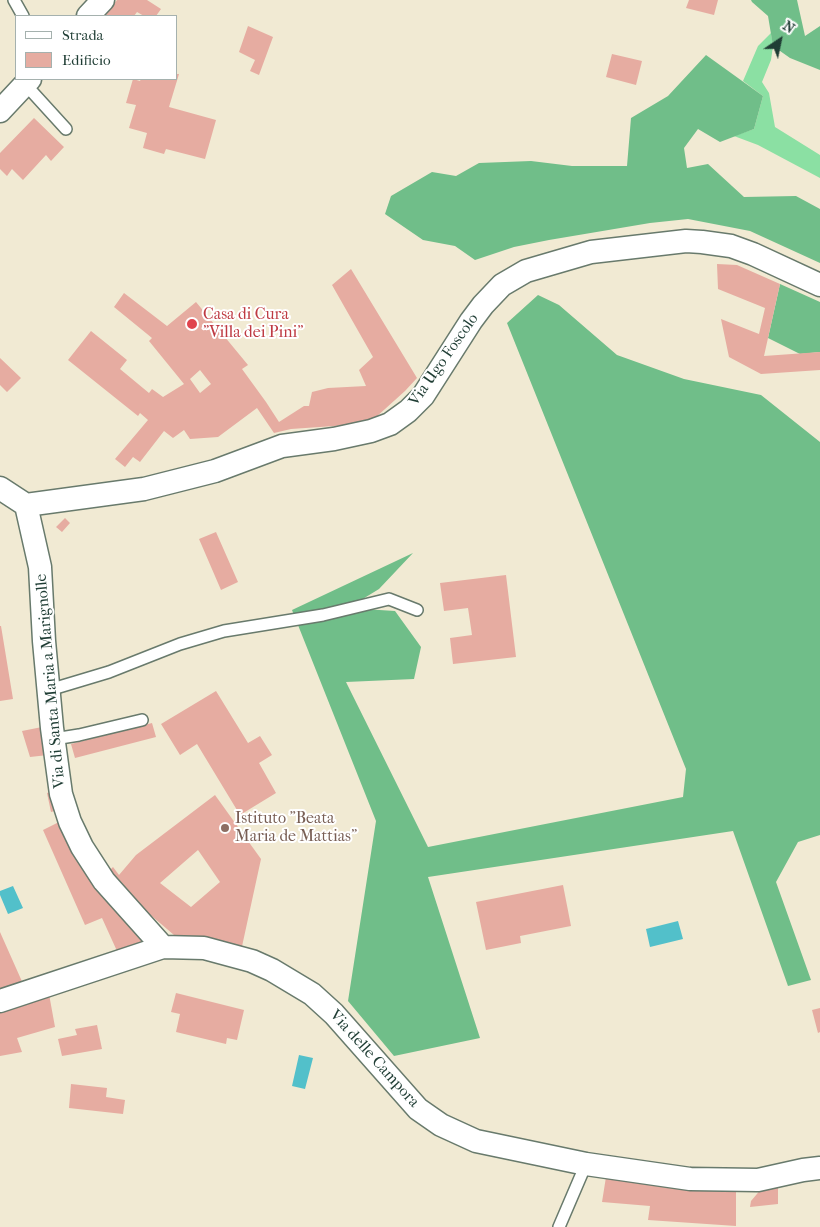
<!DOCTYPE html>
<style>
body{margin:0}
#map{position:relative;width:820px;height:1227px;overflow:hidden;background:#f1ead3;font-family:"IM FELL French Canon",serif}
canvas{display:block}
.legend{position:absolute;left:15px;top:15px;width:162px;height:65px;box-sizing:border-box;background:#fff;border:1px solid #a5b1ae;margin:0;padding:6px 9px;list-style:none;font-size:15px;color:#1f3d34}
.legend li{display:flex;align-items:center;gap:10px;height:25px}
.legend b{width:25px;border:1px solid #a5b1ae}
.north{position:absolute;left:755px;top:15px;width:50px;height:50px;-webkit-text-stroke:4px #fff;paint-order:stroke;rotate:34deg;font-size:14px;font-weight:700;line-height:20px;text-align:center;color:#1f3d34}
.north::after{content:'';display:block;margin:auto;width:18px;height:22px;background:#1f3d34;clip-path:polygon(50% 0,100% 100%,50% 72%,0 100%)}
</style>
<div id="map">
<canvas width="820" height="1227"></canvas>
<ul class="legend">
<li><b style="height:6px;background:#fff"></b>Strada</li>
<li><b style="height:14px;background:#e6aca1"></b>Edificio</li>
</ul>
<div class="north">N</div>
</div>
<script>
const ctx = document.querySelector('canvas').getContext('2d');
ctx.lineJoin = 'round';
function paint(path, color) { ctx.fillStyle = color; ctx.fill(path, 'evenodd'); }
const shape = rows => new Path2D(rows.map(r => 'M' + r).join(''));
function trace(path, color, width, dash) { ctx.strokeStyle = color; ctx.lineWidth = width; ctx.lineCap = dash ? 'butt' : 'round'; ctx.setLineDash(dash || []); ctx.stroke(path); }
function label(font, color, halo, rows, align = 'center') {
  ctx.font = font + ' "IM FELL French Canon",serif'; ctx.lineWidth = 4; ctx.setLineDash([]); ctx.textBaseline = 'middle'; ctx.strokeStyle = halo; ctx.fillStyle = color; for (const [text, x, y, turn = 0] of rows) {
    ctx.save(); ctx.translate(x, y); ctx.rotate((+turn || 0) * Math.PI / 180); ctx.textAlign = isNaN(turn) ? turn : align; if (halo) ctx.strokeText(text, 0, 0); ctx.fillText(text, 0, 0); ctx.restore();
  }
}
paint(shape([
 [771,33,773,46,771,60,762,82,769,93,775,127,820,155,820,178,758,145,734,136,754,129,763,96,743,81,758,46]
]), '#8be0a3');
paint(shape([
 [751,0,797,0,805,36,820,26,820,70,790,58,773,46,768,16,752,2],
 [706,55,763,96,754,129,720,142,698,129,684,148,687,168,708,164,744,197,796,196,820,209,820,263,750,231,688,219,650,223,549,240,514,247,475,260,455,246,423,240,385,214,391,196,432,172,456,176,479,163,531,161,572,166,627,166,631,118,668,96],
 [780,284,820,302,820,352,800,354,768,338],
 [538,295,559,305,617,355,684,379,761,395,820,442,820,835,798,842,776,882,811,980,788,986,733,831,428,877,480,1038,394,1056,348,1001,376,821,292,610,413,553,379,589,348,608,395,611,421,647,414,679,346,682,428,847,683,797,686,769,507,323]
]), '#70be89');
paint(shape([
 [13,886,23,908,8,914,0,895,0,891],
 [678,921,683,939,650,947,646,929],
 [299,1055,313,1058,305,1089,292,1086]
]), '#52c0ca');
paint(shape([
 [117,0,147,0,161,9,156,16,144,16,137,12,134,16,105,16],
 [689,0,718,0,714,15,686,8],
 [248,26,273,37,259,75,250,71,255,60,239,52],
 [612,54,642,61,636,85,606,77],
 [176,74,179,74,169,107,216,120,205,159,166,149,164,154,143,148,147,133,129,128,136,105,126,103,133,79,140,81,141,79,176,79],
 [34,118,64,147,51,161,46,155,23,180,12,169,7,176,0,169,0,153],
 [717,264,737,265,780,284,764,356,820,352,820,370,761,374,729,357,721,319,759,334,765,308,718,289],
 [351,269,417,378,405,391,375,418,363,424,291,429,274,433,257,408,218,437,190,439,184,430,173,438,164,431,140,462,133,457,125,467,115,459,148,420,140,413,138,416,68,360,91,331,127,360,120,369,149,393,152,389,163,397,184,384,149,341,152,338,114,307,124,293,167,326,196,302,248,365,242,369,266,402,279,422,304,406,309,406,312,392,328,388,366,386,359,370,373,357,332,285],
 [200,370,211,384,200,393,190,379],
 [0,358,21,378,7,392,0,385],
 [65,518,70,523,62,532,56,527],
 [216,532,238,582,221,590,199,539],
 [506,575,516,657,453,664,450,638,472,635,468,608,444,611,440,583],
 [0,626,1,626,13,699,0,701],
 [216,691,248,743,260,736,272,755,259,763,276,793,240,815,197,744,180,755,161,724],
 [152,723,156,737,75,758,71,744],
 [47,726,48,755,30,757,22,731],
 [54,791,58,810,51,812,47,793],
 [215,795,261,859,241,951,187,944,174,935,113,883,105,875,113,867,119,875,136,855],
 [198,850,220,882,191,907,160,883],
 [63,820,145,942,117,951,102,918,85,925,43,830],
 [563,885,571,926,520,936,521,943,486,950,476,902],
 [0,932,24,986,0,994],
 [176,993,244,1010,237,1040,227,1038,226,1044,176,1032,180,1014,171,1012],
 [49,994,55,1027,17,1038,22,1052,0,1056,0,1006],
 [820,1008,820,1032,818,1033,812,1010],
 [97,1025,102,1049,62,1056,58,1039,77,1035,75,1029],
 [71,1084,107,1088,106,1097,125,1100,123,1114,69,1108],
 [606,1177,736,1187,736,1226,648,1220,650,1206,602,1202],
 [762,1188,778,1188,778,1204,750,1207,751,1201]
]), '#e6aca1');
const service = shape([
 [14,0,23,16],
 [25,84,66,129],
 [49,690,109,672,180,644,224,631,323,615,389,599,417,610],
 [54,739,79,735,142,720],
 [559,1227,586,1164]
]);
const minor = shape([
 [88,16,103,0],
 [0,111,30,79],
 [0,488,26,505,40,567,44,641,52,728,61,794,70,822,82,847,104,881,163,947],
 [26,505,144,489,215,471,282,446,334,439,371,431,390,424,408,411,423,396,471,321,483,305,502,285,526,271,591,252,686,241,702,242,731,246,753,254,820,285],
 [0,1001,163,947,204,948,252,961,272,970,312,994,334,1014,418,1109,441,1125,476,1141,586,1164,690,1179,758,1180,803,1170,820,1168]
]);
trace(service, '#687a6c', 14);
trace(minor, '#687a6c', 25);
trace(service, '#fff', 11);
trace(minor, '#fff', 22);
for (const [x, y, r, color] of [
 [192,324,6,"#e0444e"],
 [225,828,5,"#8d6e63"]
]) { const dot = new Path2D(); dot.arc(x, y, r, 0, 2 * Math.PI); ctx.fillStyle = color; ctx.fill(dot); trace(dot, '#fff', 2); }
label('16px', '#be3a42', '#fff', [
 ["Casa di Cura",203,315],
 ["\"Villa dei Pini\"",203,333]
], 'left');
label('16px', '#1f3d34', '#fff', [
 ["Via Ugo Foscolo",444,360,-55],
 ["Via di Santa Maria a Marignolle",51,681,-95],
 ["Via delle Campora",374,1059,48]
]);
label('16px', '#785e54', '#fff', [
 ["Istituto \"Beata",235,819],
 ["Maria de Mattias\"",235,837]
], 'left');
</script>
